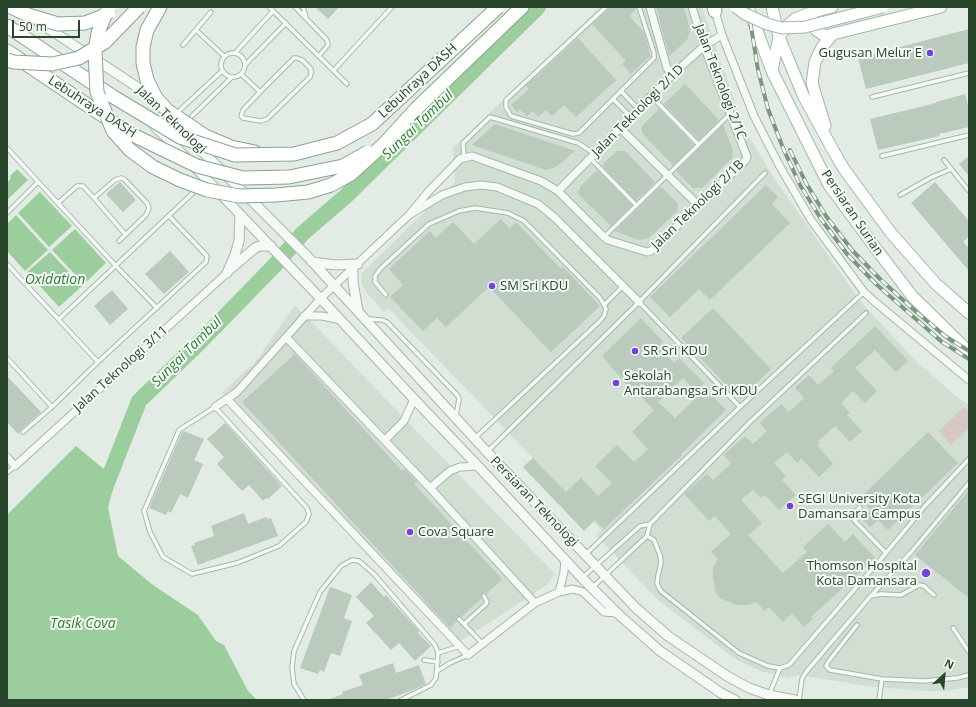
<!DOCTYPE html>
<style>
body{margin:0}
#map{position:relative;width:976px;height:707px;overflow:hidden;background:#e3ece4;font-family:"Open Sans",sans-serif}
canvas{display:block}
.frame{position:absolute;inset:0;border:8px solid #29462d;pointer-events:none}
.north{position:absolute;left:924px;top:655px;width:40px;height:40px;-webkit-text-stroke:3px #f3f9f4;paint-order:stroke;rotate:26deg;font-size:11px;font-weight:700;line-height:16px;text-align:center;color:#29462d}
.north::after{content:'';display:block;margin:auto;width:14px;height:18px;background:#29462d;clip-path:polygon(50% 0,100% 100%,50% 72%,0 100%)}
.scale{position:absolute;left:12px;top:20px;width:68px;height:18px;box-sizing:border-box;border:2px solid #29462d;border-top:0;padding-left:5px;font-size:12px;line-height:14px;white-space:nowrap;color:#29462d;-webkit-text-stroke:3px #f3f9f4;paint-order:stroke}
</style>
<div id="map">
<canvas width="976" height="707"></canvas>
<div class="frame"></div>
<div class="north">N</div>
<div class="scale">50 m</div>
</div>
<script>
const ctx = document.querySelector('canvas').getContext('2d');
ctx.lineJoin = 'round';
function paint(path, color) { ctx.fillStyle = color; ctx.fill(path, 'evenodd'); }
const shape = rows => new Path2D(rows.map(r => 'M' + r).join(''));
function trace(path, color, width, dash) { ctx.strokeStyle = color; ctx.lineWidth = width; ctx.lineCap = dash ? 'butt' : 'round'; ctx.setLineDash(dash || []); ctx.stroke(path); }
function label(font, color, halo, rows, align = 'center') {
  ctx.font = font + ' "Open Sans",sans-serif'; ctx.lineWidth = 4; ctx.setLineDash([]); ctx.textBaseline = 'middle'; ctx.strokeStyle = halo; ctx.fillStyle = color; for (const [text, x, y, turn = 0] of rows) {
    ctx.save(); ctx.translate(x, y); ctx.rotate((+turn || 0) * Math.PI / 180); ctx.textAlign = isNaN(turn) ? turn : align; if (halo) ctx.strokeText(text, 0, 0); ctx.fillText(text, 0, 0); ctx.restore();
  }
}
paint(shape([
 [600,7,702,7,744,128,774,178,860,301,917,362,957,397,969,405,969,687,946,691,925,691,874,687,798,675,788,678,760,671,735,659,657,599,596,535,602,530,593,522,523,467,533,458,389,309,384,312,367,293,361,283,362,273,455,182,453,148],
 [295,305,555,574,547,585,453,646,222,393,256,361]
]), '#d1ded2');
paint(shape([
 [964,407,969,413,969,428,951,445,939,431]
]), '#d7c8c4');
paint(shape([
 [17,169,28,180,7,200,7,183,11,178,10,176],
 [40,192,72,226,49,247,18,213],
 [16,215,48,250,25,271,7,251,7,224],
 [75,229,106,263,84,284,52,250],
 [50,252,82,286,59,307,27,272],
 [76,446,116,479,108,507,118,556,153,585,198,615,216,641,224,645,248,691,257,700,7,700,7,515]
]), '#9cce9d');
trace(shape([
 [103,493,139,401,201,341,274,266,303,233,346,196,538,7]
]), '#9cce9d', 16);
paint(shape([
 [315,7,339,7,328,19],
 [611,7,636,7,636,9,629,16,644,32,647,41,650,56,631,74,622,64,626,61,592,24],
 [656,7,684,7,690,30,687,40,669,56],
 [969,29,969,63,866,89,858,58],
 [578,38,616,80,576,117,564,105,552,116,546,110,538,117,533,111,527,116,520,109,517,112,511,105,529,89,526,86],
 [685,84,719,120,699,140,664,104],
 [965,94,969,109,969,127,939,134,940,136,878,150,870,119,936,103,936,102],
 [659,109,694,145,673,165,642,133,642,126],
 [495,124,575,151,556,167,546,170,472,145],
 [723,125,733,150,732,158,702,188,693,188,677,172,677,170],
 [617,151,625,151,655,182,636,201,602,165],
 [969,156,969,176,959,164],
 [597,170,632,205,611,226,578,194,580,187],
 [120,182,136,200,123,212,106,194],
 [935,182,969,221,969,236,963,242,969,248,969,271,911,203],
 [766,185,778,197,772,204,790,223,710,300,699,289,670,317,650,297],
 [660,187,661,188,662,187,678,204,677,211,649,238,638,240,615,231],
 [501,219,510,229,516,222,561,269,563,267,600,306,551,352,489,287,446,327,437,318,423,331,390,297,403,285,389,269,430,231,436,238,453,222,474,244],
 [170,251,189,272,164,294,145,274],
 [112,290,128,309,110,325,94,306],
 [713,308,771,369,740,399,681,338],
 [641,318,663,342,659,346,674,363,679,358,704,383,702,385,726,410,681,454,682,455,604,529,595,520,584,531,523,467,533,458,566,492,581,478,598,496,612,483,595,466,617,445,634,462,648,449,632,432,654,410,634,390,633,392,602,356],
 [683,378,699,395,675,418,658,402],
 [875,326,908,361,896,372,875,350,855,368,877,391,865,403,853,391,841,403,850,413,847,415,862,431,850,442,835,426,818,441,820,443,817,445,833,464,819,477,802,459,797,463,787,452,774,463,786,476,782,480,796,495,779,510,765,495,761,498,753,490,741,500,762,523,748,535,783,573,807,552,803,547,828,524,845,542,853,534,875,558,811,617,813,619,804,627,792,613,783,622,769,607,764,611,757,602,748,605,737,605,724,600,719,597,715,591,713,575,713,569,718,559,711,552,731,534,715,516,709,521,684,494,707,474,713,480,731,464,724,455,745,436,753,444,767,431,760,423,781,404,789,412,804,398,795,388,809,375,818,385,834,371,831,368],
 [295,354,402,471,405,469,417,482,414,484,502,579,486,594,484,593,482,594,482,598,461,617,457,616,456,618,457,621,450,628,242,402],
 [7,376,41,412,21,430,18,434,7,422],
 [225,423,282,486,268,499,266,498,263,501,249,485,242,491,217,464,224,457,207,439],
 [184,431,204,439,194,460,203,464,188,498,180,494,171,513,168,511,166,515,149,508,182,432],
 [928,432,958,463,888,530,878,520,870,527,862,519,871,510,860,498],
 [969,490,969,598,915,555],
 [244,513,248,524,266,517,267,519,271,518,278,536,198,565,191,546,195,545,194,543,214,536,211,526],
 [371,582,384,597,386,595,406,617,419,631,418,633,431,646,415,661,399,643,391,650,366,623,374,616,356,597],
 [330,587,352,595,344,618,352,621,340,656,331,653,324,672,320,670,318,674,300,668],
 [393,663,396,673,419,665,426,684,413,690,386,700,330,700,330,699,343,694,342,692,363,685,359,675]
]), '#bacabc');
const service = shape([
 [269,7,347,84],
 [295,7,327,40,328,45,319,56],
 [303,7,306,17],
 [606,7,506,100,506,107,511,116,573,134,579,133,654,58,654,53,639,7],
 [196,30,224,56],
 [183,45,211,12],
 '221 65a12 12 0 1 1 24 0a12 12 0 1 1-24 0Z',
 [235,53,273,11],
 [246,64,286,23],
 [334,70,392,7],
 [242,75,260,92,294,58,297,58,302,60,311,69,311,74,310,77,267,119,261,121,243,118,241,116,243,110,260,92],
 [621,91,638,109],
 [651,96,698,144],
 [872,97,969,73],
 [613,99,631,117],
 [180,110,222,71],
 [192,116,231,78],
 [7,148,116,266,157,308],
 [882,156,969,135],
 [464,157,463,143,490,117,578,143,595,154],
 [590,158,636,205],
 [944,160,969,191],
 [900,195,932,177,951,169],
 [94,198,125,234],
 [58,203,77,186,83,186,94,198,115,180,121,178,124,179,147,203,149,208,146,215,119,241],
 [7,213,38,182],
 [604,237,730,114],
 [7,264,98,362],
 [386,295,375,282,375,276,381,268,429,224,459,211,475,208,508,213,524,221,600,298,604,305,606,309,604,316,600,321,475,438],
 [639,302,740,407],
 [604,305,623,286],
 [59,319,196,190],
 [367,319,382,320,387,322,458,396,459,399,456,416],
 [7,358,52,407],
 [215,407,307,508,309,514,306,522,279,546,237,563,192,574,163,557,150,532,144,511,179,430,215,407],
 [23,432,52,407,98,362,206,262,207,256,169,216],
 [487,452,639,302,765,173],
 [7,473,15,466],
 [860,507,852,516,854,520,886,553],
 [647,536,654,540,660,555,661,562,658,576,657,583,659,588,662,592,739,653,768,666,780,668,789,665,886,553,925,506,969,459],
 [586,554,740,407,864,292],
 [583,577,640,526,650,524,751,421,866,313],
 [593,587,647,536,650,524],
 [871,596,881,594,901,595,919,585,924,586,934,595],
 [459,619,483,644],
 [464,624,486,604,487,602,484,596],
 [857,625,828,662,826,666,830,670,882,679,924,681,957,678,969,675],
 [953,628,969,652],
 [438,653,460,646],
 [424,660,438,662],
 [437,671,450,663,468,655],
 [769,695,780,668],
 [304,700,294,684,292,667,294,651,320,592,341,566,352,560,359,561,374,574,435,645,438,653,436,678,431,685,401,700],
 [799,700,802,679,806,672,869,598,912,551,969,483],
 [879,700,882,679]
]);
const minor = shape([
 [650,7,667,68,672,75],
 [715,11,722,35,754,116,779,165,811,220,864,292,875,302,969,380],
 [620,128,698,205],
 [558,191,672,75,704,46,722,35],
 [409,215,428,192,460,159,472,156,541,181,558,191,604,237,608,240,647,252,651,251,746,160,747,157,704,46,692,7],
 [304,316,322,316,341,320],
 [286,337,430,488,535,603],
 [227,399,468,655,535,603,559,592,573,589,583,592,604,612,617,613],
 [215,407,237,392,321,298,409,215,442,195,465,187,481,185,497,187,538,204,554,217,639,302],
 [385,440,404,421,414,399],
 [7,457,15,466,227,273],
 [430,488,450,471,460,467,478,466],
 [559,592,564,572,565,559]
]);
const tertiary = shape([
 [37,21,137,87,158,107],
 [167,116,307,256,487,452,636,608,668,636,727,676,749,688,769,695,795,700],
 [155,127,167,138,322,300,414,399,478,466,582,578,617,613,660,651,721,693,735,700],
 [312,262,335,265,358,264],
 [353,269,353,282,358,311],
 [229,270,255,248,259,246,271,246],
 [227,273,235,255,239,241,240,214]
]);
const primary = shape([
 [748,7,772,71,829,185,871,242,912,296,969,352],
 [772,7,779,37,803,95,834,152,844,169,891,233,936,284,969,313],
 [813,12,810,21,816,30,825,36,941,7],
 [772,70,779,37,786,27,795,19,813,12,832,7],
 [825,126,812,83,815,62,822,47,833,34]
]);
const motorway = shape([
 [160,7,147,30,143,47,143,63,147,80,156,98,168,111,205,136,231,147,255,152],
 [714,7,715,11],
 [7,26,112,96],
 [7,51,129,133],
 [384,144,417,108,522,7]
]);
trace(service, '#a7b7a9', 5.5);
trace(minor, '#a7b7a9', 9);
trace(tertiary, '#a7b7a9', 11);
trace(primary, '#a2b9a4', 13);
trace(motorway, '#89a48c', 15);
trace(service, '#f6faf7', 3.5);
trace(minor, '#f6faf7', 7);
trace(tertiary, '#f6faf7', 9);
trace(primary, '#fff', 11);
trace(motorway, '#fff', 13);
const rail = shape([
 [748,7,758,70,768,109,783,148,800,185,821,219,847,254,876,284,942,342,969,359],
 [790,150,806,183,826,216,852,250,880,279,913,309,945,336,969,351]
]);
trace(rail, '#7b977f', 4);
trace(rail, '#f3f9f4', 2.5, [8]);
const primaryBridge = shape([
 [736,7,745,14,767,24,782,28,805,27,883,7]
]);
const motorwayBridge = shape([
 [11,7,28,15,58,24,85,23,101,17,109,12],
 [110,7,105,15,98,33,95,52,97,92,113,131,130,150,153,167,180,180,207,190,239,196,276,195,308,192,331,185,351,174,384,144],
 [7,60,14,62,52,64,79,58,105,42,139,7],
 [112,96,180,137,235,155,294,154,337,143,372,124,498,7],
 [129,133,197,166,243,178,289,177,343,166,368,152]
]);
trace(primaryBridge, '#a2b9a4', 13, []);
trace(motorwayBridge, '#89a48c', 15, []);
trace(primaryBridge, '#fff', 11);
trace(motorwayBridge, '#fff', 13);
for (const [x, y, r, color] of [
 [930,53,4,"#7542d7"],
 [492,286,4,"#7542d7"],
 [635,351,4,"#7542d7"],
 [616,383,4,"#7542d7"],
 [790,506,4,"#7542d7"],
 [410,532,4,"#7542d7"],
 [926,573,5,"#7542d7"]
]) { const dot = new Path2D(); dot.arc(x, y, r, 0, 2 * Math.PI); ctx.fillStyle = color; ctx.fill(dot); trace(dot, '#f3f9f4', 1.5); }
label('13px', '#29462d', '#f3f9f4', [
 ["Gugusan Melur E",922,53,"right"],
 ["SM Sri KDU",500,286],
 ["SR Sri KDU",643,351],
 ["Sekolah",624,376],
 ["Antarabangsa Sri KDU",624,391],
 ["SEGI University Kota",798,499],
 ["Damansara Campus",798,514],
 ["Cova Square",418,532],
 ["Thomson Hospital",917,566,"right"],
 ["Kota Damansara",917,581,"right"]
], 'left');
label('13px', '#29462d', '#f3f9f4', [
 ["Lebuhraya DASH",418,81,-43],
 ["Jalan Teknologi 2/1C",720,82,69],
 ["Lebuhraya DASH",92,107,33],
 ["Jalan Teknologi 2/1D",638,111,-45],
 ["Jalan Teknologi",171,120,44],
 ["Jalan Teknologi 2/1B",698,205,-44],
 ["Persiaran Surian",852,213,56],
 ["Jalan Teknologi 3/11",121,369,-42],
 ["Persiaran Teknologi",534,502,46]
]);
label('italic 14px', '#307d34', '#f3f9f4', [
 ["Sungai Tambul",418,125,-44],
 ["Oxidation",55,280],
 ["Sungai Tambul",187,352,-45],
 ["Tasik Cova",83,624]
]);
</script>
